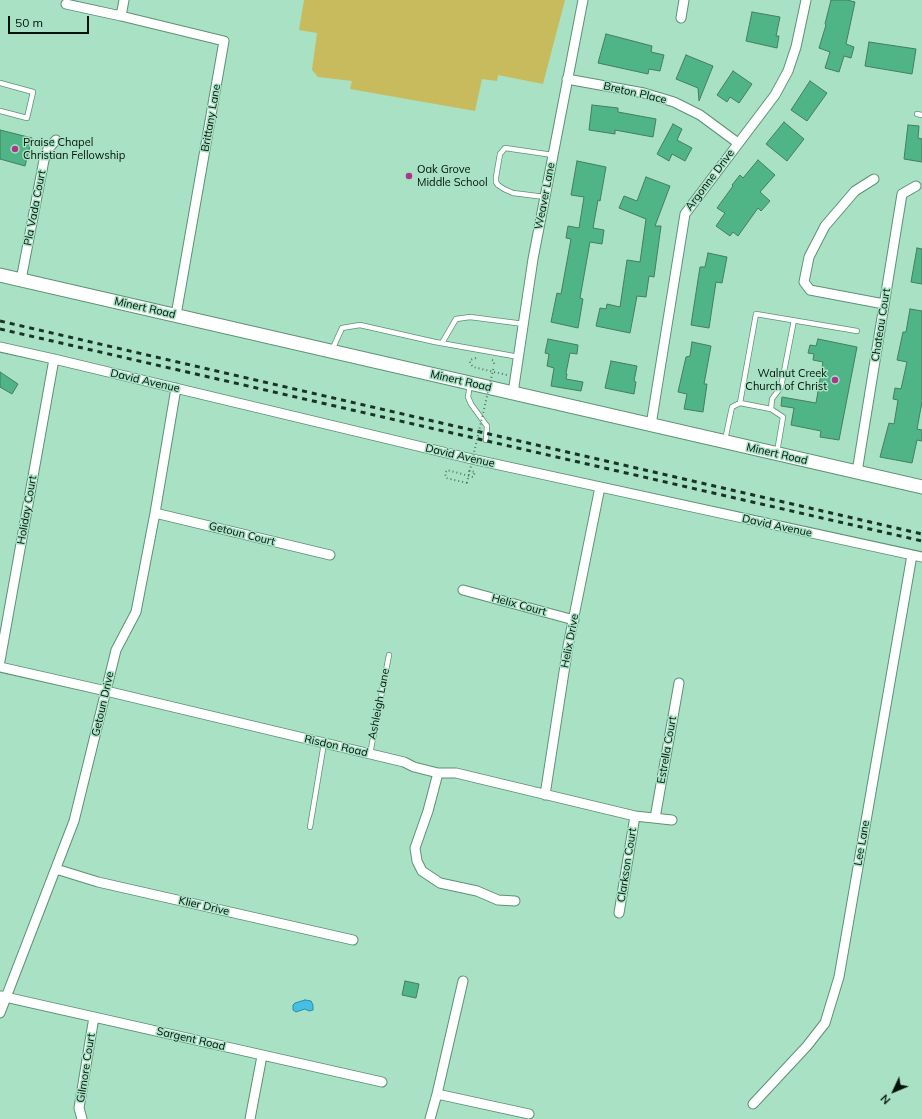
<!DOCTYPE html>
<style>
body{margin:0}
#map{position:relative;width:922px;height:1119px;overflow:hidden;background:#a8e1c3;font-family:Mulish,sans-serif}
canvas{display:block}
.north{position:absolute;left:874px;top:1071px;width:40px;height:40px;-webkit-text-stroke:3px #a8e1c3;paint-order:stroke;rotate:226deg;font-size:11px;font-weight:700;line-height:16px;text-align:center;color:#001209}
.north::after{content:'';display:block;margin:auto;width:14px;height:18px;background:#001209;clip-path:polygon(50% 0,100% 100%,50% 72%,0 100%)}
.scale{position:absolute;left:8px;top:16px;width:81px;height:18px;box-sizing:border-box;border:2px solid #001209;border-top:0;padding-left:5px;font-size:12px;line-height:14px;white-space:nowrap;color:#001209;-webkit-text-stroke:3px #a8e1c3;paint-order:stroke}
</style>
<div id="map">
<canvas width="922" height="1119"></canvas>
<div class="north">N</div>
<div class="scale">50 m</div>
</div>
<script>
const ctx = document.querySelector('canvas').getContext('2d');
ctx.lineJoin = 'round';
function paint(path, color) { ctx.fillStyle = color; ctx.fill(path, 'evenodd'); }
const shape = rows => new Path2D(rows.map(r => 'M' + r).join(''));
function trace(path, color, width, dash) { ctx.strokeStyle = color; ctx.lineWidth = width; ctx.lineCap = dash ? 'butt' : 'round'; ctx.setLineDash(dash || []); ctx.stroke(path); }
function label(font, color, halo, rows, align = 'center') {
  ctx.font = font + ' Mulish,sans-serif'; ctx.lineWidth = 3; ctx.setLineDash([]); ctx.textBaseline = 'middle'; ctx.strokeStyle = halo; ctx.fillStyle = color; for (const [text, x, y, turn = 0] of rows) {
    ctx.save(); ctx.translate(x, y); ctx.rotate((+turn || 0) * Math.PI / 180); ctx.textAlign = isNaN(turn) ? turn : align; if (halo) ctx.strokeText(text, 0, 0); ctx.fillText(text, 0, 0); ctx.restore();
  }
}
paint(shape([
 [304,0,565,0,543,84,498,75,497,81,482,79,475,111,350,89,352,81,318,77,312,70,317,33,299,30]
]), '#c8bb5d');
const water = shape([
 [305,1000,311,1001,313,1005,313,1010,309,1011,305,1009,296,1012,293,1010,293,1005,295,1003,305,1000]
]);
paint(water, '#45c0e4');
trace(water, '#308ca2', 1);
const building = shape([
 [831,0,847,0,855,2,846,44,854,47,851,58,844,56,839,72,825,68,830,52,819,48,826,25,825,24,831,0],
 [752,12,780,17,776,36,779,36,777,48,746,41,752,12],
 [606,34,652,46,651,52,664,55,660,71,649,69,648,74,598,63,606,34],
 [869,42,916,49,912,74,865,66,869,42],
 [686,55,713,66,699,101,698,88,676,79,686,55],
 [733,71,752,84,739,103,730,97,727,102,717,95,733,71],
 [810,81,827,93,807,121,791,110,810,81],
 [592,105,618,108,618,112,656,119,653,137,615,130,615,134,589,130,592,105],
 [784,122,804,139,787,161,766,144,784,122],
 [673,124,682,129,677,140,692,148,685,161,672,154,669,161,657,154,673,124],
 [908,125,919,126,918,138,922,139,922,162,904,159,908,125],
 [0,130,32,138,25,166,0,159,0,130],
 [758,160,775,175,760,192,770,201,761,211,758,208,738,236,733,232,730,236,716,226,725,213,717,208,733,186,732,185,740,175,743,178,758,160],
 [577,161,606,167,600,201,598,200,593,228,604,230,602,244,590,242,580,298,583,299,578,328,551,322,557,293,561,294,571,239,566,238,568,226,579,228,584,197,571,195,577,161],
 [646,177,670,186,655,226,661,226,654,277,649,276,646,297,637,296,630,333,596,326,600,308,606,309,607,304,620,307,627,260,640,262,646,219,619,208,624,196,637,201,646,177],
 [917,248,922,249,922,284,911,282,917,248],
 [708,253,727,257,722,283,716,282,709,328,691,325,700,267,705,267,708,253],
 [910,309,922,311,922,402,917,429,922,430,922,441,917,440,912,463,880,457,889,423,894,424,898,400,893,399,895,388,901,389,907,362,897,360,903,332,906,332,910,309],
 [548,339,578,345,577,354,570,353,566,373,567,374,566,379,583,382,581,391,551,386,554,368,547,366,549,354,545,353,548,339],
 [818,339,857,347,839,440,820,437,821,431,791,425,794,408,781,406,782,397,816,403,823,362,813,360,814,354,808,353,810,345,816,346,818,339],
 [692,342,711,346,704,384,707,384,703,412,684,409,687,394,678,392,686,357,690,356,692,342],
 [611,361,637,366,634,381,636,382,634,394,605,388,611,361],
 [0,372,18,384,12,394,0,387,0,372],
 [405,981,419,984,416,998,402,995,405,981]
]);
paint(building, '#4fb587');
trace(building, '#467c61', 1);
const lane = shape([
 [0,83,33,92,27,118,0,111],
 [917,114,922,115],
 [545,197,513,193,504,189,498,185,496,182,496,177,500,154,505,148,553,155],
 [442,343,456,319,470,317,524,324],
 [332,350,342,328,360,325,435,342,519,357],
 [470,384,468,397,471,404,487,426,486,440],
 [740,403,756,314,857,331],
 [771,409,772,399,781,387,794,320],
 [725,440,732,407,740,403,771,409,783,417,777,452],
 [370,754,389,655],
 [310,827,324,743]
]);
const street = shape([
 [66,4,121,16,224,41,176,315],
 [121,16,124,0],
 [681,18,684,0],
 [567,79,644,93,674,102,700,115,738,143],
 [874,179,855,191,825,226,809,257,804,282,810,290,884,304],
 [21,280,44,160,48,149,56,140],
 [0,347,54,359,472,459,922,557],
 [513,393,533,259,583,0],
 [651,425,685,214,775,95,788,71,796,47,806,0],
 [857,472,902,194,916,186],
 [155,513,330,555],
 [463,590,574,620],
 [0,661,54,359],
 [0,667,106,691,404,762,414,767,438,773,456,773,635,816,672,820],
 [438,773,428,811,415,848,417,861,422,871,440,883,477,891,498,900,515,901],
 [545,795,568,646,600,487],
 [655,818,679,683],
 [56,869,98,882,353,940],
 [619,913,635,816],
 [463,981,437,1094,529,1114],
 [1,996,382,1082],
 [0,1013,74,821,116,650,136,612,155,513,176,388],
 [753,1104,807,1046,825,1023,839,977,912,555],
 [82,1119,79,1108,94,1017],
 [250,1119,262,1056],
 [430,1119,437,1094]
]);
const secondary = shape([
 [0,275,922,487]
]);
trace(lane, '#5b9276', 6);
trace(street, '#5b9276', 11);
trace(secondary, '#5b9276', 15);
trace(shape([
 [476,358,470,360,470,363,473,367,507,375],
 [492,360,494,361,494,366],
 [467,483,446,478,445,473,447,470,473,477,475,472,469,471,470,468]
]), '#547966', 2, [1, 3]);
trace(lane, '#fff', 4.5);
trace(street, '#fff', 9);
trace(secondary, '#fff', 13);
trace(shape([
 [0,321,922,534],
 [0,329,922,541]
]), '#1a3326', 3, [5, 5]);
trace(shape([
 [467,483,494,366]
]), '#547966', 2, [1, 3]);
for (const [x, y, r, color] of [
 [15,149,4,"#ad358a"],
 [409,176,4,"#ad358a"],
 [835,380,4,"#ad358a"]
]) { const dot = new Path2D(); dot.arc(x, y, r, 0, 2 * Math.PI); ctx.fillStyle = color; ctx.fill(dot); trace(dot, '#a8e1c3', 1.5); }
label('11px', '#001209', '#a8e1c3', [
 ["Breton Place",635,93,13],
 ["Brittany Lane",211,118,-80],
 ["Argonne Drive",710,180,-53],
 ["Weaver Lane",545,196,-79],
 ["Pla Vada Court",35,208,-79],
 ["Minert Road",145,308,13],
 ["Chateau Court",881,325,-81],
 ["David Avenue",145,381,13],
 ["Minert Road",461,381,13],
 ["Minert Road",777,454,13],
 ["David Avenue",460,456,13],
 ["Holiday Court",27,510,-80],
 ["David Avenue",777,526,12],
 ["Getoun Court",242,534,14],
 ["Helix Court",519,605,15],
 ["Helix Drive",570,641,-79],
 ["Getoun Drive",103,704,-77],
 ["Ashleigh Lane",379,704,-79],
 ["Risdon Road",336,746,13],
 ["Estrella Court",667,750,-80],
 ["Lee Lane",862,843,-80],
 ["Clarkson Court",627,865,-81],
 ["Klier Drive",204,906,13],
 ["Sargent Road",191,1039,13],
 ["Gilmore Court",86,1068,-81]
]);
label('11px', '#001209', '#a8e1c3', [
 ["Praise Chapel",23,143],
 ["Christian Fellowship",23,156],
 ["Oak Grove",417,170],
 ["Middle School",417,183],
 ["Walnut Creek",827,374,"right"],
 ["Church of Christ",827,387,"right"]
], 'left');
</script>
